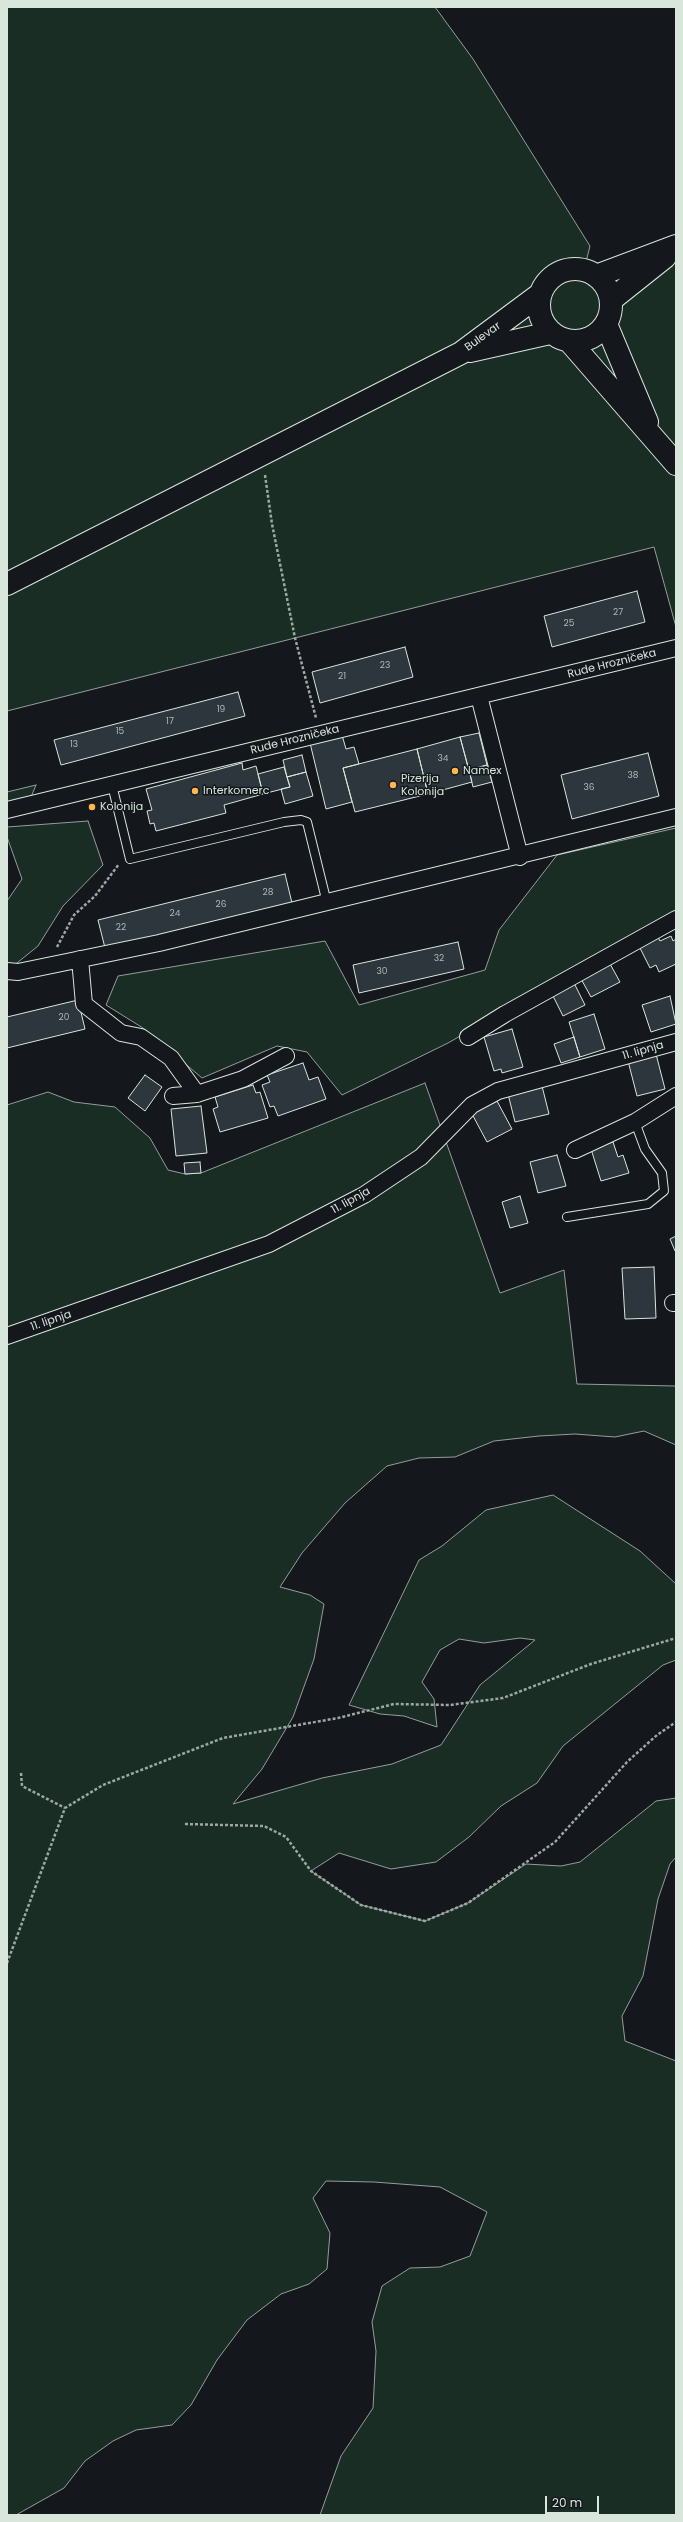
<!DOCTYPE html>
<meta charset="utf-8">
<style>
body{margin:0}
#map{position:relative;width:683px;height:2522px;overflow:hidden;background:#14181c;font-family:Poppins,sans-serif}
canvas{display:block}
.frame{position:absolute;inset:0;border:8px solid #d8e6dc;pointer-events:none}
.scale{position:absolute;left:545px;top:2496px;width:54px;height:18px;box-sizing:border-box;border:2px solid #d8e6dc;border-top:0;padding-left:5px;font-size:12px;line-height:14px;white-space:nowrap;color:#d8e6dc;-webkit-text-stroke:3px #14181c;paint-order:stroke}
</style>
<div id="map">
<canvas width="683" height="2522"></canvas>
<div class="frame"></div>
<div class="scale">20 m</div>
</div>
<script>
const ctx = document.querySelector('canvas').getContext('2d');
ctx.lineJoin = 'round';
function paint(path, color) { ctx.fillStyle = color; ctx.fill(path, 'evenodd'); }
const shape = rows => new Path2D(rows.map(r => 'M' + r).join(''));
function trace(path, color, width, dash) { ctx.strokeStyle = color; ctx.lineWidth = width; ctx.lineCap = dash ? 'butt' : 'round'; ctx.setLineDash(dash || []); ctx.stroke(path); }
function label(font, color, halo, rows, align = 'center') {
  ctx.font = font + ' Poppins,sans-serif'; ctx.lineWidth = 3; ctx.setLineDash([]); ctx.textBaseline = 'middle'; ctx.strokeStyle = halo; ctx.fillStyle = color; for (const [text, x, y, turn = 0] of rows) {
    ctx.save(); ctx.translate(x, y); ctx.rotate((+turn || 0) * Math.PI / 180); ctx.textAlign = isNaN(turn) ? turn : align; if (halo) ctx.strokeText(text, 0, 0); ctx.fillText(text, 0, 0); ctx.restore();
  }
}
const green = shape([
 [7,7,435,7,473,59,590,246,584,270,596,276,676,246,676,627,654,547,7,711,7,7],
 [36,785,31,797,7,803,7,792,36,785],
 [88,821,103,865,63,906,38,946,7,971,7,901,22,879,7,837,7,827,88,821],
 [676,828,676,912,448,1043,342,1095,307,1052,277,1046,202,1078,143,1028,106,1005,118,976,325,941,359,1005,485,970,499,930,557,855,676,828],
 [425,1083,500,1293,564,1270,577,1384,676,1386,676,1445,644,1431,615,1437,575,1434,539,1436,494,1441,455,1457,419,1458,387,1466,345,1503,302,1553,280,1587,310,1595,324,1604,314,1659,293,1717,262,1769,233,1804,322,1778,392,1764,441,1745,480,1685,535,1640,520,1638,484,1643,459,1639,440,1650,422,1682,434,1699,437,1727,404,1716,380,1714,349,1705,419,1560,442,1546,486,1510,553,1495,640,1551,676,1584,676,1660,663,1665,563,1746,537,1783,501,1806,469,1837,436,1862,391,1869,339,1853,311,1871,361,1905,425,1921,468,1903,526,1864,561,1866,580,1862,656,1801,676,1798,676,1857,670,1864,658,1899,643,1976,622,2016,625,2041,676,2061,676,2515,320,2515,341,2456,373,2408,376,2351,372,2322,382,2286,410,2268,440,2267,470,2256,487,2212,440,2187,374,2182,326,2181,313,2198,330,2233,327,2269,309,2284,281,2294,247,2320,217,2360,191,2405,172,2425,136,2430,113,2441,85,2461,64,2488,16,2515,7,2515,7,1105,48,1092,74,1102,115,1107,150,1138,168,1170,185,1174,201,1173,425,1083]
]);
paint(green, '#1a2d24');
trace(green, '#939e99', 1);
const building = shape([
 [637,591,645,622,552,647,544,616,637,591],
 [405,647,413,677,320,703,312,672,405,647],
 [238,692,245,716,61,765,54,740,238,692],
 [479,733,487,765,469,770,460,737,479,733],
 [342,735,346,749,354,747,359,764,343,768,352,802,326,809,310,743,342,735],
 [460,737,472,782,428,794,417,749,460,737],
 [417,749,428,794,355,812,343,768,417,749],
 [648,753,659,796,572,819,561,775,648,753],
 [302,755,306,772,287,777,283,760,302,755],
 [242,763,243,770,256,766,263,794,224,805,226,813,156,831,154,823,150,824,147,811,152,810,146,789,242,763],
 [487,765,492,782,473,787,469,770,487,765],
 [284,767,290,787,263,794,258,774,284,767],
 [306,772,313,796,285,804,281,789,290,787,287,777,306,772],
 [285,874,292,903,105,948,98,920,285,874],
 [657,935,660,941,671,936,673,941,676,939,676,964,659,972,656,965,650,968,638,944,657,935],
 [458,942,464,969,359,993,353,965,458,942],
 [609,962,620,982,591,997,580,977,609,962],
 [573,981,585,1005,563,1016,551,992,573,981],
 [670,996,676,1024,651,1032,642,1005,670,996],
 [78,1000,85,1029,7,1048,7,1017,78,1000],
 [594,1014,605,1049,580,1057,569,1022,594,1014],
 [512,1029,523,1067,502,1073,501,1069,494,1071,484,1037,512,1029],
 [574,1037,580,1057,561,1063,554,1044,574,1037],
 [656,1054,665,1089,637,1096,628,1061,656,1054],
 [303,1063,309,1080,318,1077,326,1099,278,1116,274,1106,270,1107,262,1085,270,1082,267,1075,303,1063],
 [145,1075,162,1087,145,1111,128,1098,145,1075],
 [253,1085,256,1093,260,1092,268,1118,220,1132,213,1109,218,1107,215,1097,253,1085],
 [542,1086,549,1114,515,1122,508,1094,542,1086],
 [497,1101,512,1129,487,1142,472,1114,497,1101],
 [201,1106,207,1153,176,1156,171,1109,201,1106],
 [613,1142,618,1157,623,1155,629,1173,601,1181,591,1149,613,1142],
 [557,1155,566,1186,538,1193,530,1162,557,1155],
 [200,1162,201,1173,185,1174,184,1163,200,1162],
 [520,1196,528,1223,510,1228,502,1202,520,1196],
 [676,1236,676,1251,675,1251,670,1239,676,1236],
 [654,1267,656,1318,625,1319,622,1268,654,1267]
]);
paint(building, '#2c363c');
trace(building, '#d8e6dc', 1);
const lane = shape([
 [112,785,130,859,284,822,301,820,307,822,327,903],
 [567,1217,648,1204,664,1191,662,1173,645,1149,635,1122]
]);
const street = shape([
 [479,696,520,857],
 [7,810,676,648],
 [80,959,84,1004,121,1033,141,1037,171,1058,197,1094],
 [7,971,18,972,159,943,676,817],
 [468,1037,505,1014,676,919],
 [173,1096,197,1094,243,1079,286,1056],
 [575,1150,635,1122,676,1096],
 [673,1303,676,1303],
 [7,1336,269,1244,364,1195,421,1157,472,1105,498,1091,676,1042]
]);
const secondary = shape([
 '539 305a36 36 0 1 1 72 0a36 36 0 1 1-72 0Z',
 [596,276,676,246],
 [611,300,665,257],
 [606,324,647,422],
 [570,342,676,464],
 [470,351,550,333],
 [7,584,461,353,539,295]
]);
trace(lane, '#d8e6dc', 10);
trace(street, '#d8e6dc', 18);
trace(secondary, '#d8e6dc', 24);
trace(shape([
 [265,475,272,524,295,638,316,718],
 [57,947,74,915,95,896,119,864],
 [21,1773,22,1786,65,1808],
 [185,1824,264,1826,286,1837,311,1871,361,1905,425,1921,468,1903,555,1842,627,1762,657,1735,676,1722],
 [7,1963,65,1808,103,1785,223,1738,338,1718,394,1704,450,1705,503,1698,591,1664,676,1638]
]), '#9da8a2', 2.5, [3, 2]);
trace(lane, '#14181c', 8);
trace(street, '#14181c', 16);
trace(secondary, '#14181c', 22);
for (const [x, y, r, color] of [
 [455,771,4,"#ffb74d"],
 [393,785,4,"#ffb74d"],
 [195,791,4,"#ffb74d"],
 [92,807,4,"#ffb74d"]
]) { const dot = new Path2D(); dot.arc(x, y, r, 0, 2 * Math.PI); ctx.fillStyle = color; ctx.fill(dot); trace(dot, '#14181c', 1.5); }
label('9px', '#adbab4', null, [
 ["27",618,613],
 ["25",569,624],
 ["23",385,666],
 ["21",342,677],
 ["19",221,710],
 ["17",170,722],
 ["15",120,732],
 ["13",74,745],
 ["34",443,759],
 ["38",633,776],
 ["36",589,788],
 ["28",268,893],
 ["26",221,905],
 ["24",175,914],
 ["22",121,928],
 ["32",439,959],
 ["30",382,972],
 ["20",64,1018]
]);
label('11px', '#d8e6dc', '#14181c', [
 ["Bulevar",483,337,-36],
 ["Rude Hrozničeka",612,664,-14],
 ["Rude Hrozničeka",295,740,-14],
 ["11. lipnja",643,1051,-16],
 ["11. lipnja",351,1201,-29],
 ["11. lipnja",51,1321,-19]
]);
label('11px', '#d8e6dc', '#14181c', [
 ["Namex",463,771],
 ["Pizerija",401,779],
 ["Kolonija",401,792],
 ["Interkomerc",203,791],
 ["Kolonija",100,807]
], 'left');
</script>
